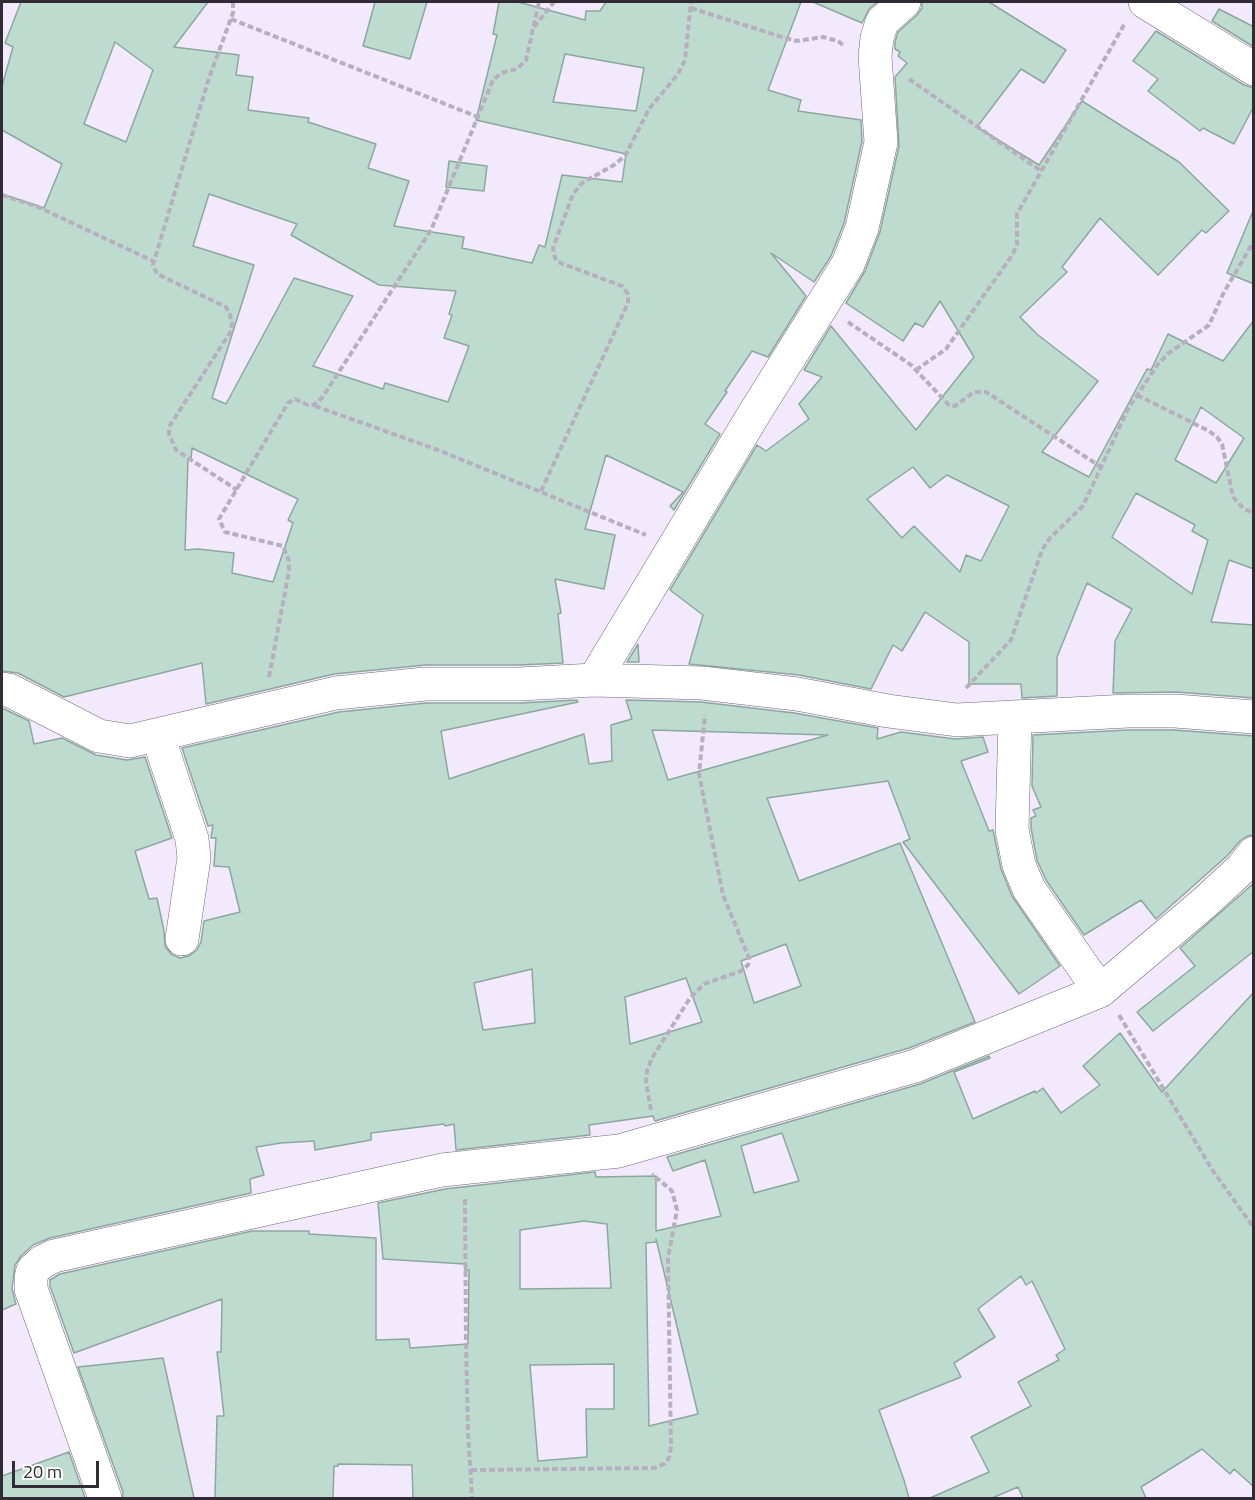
<!DOCTYPE html>
<style>
body{margin:0}
#map{position:relative;width:1255px;height:1500px;overflow:hidden;background:#f3e9fc;font-family:"Titillium Web",sans-serif}
canvas{display:block}
.frame{position:absolute;inset:0;border:3px solid #302b34;pointer-events:none}
.scale{position:absolute;left:12px;top:1461px;width:87px;height:27px;box-sizing:border-box;border:3px solid #302b34;border-top:0;padding-left:8px;font-size:18px;line-height:21px;white-space:nowrap;color:#302b34;-webkit-text-stroke:4px #fff;paint-order:stroke}
</style>
<div id="map">
<canvas width="1255" height="1500"></canvas>
<div class="frame"></div>
<div class="scale">20 m</div>
</div>
<script>
const ctx = document.querySelector('canvas').getContext('2d');
ctx.lineJoin = 'round';
function paint(path, color) { ctx.fillStyle = color; ctx.fill(path, 'evenodd'); }
const shape = rows => new Path2D(rows.map(r => 'M' + r).join(''));
function trace(path, color, width, dash) { ctx.strokeStyle = color; ctx.lineWidth = width; ctx.lineCap = dash ? 'butt' : 'round'; ctx.setLineDash(dash || []); ctx.stroke(path); }
const building = shape([
 [21,2,208,2,174,47,239,55,236,75,253,77,248,110,309,118,308,122,376,144,368,168,409,181,394,226,464,237,462,248,532,263,539,245,545,247,562,175,622,182,626,154,476,120,497,35,493,34,499,2,518,2,585,20,586,11,600,11,606,2,801,2,768,90,801,100,798,111,861,120,862,141,844,223,831,256,814,282,771,253,806,296,768,357,752,351,725,391,727,392,705,424,720,434,674,510,670,506,683,492,606,455,585,529,615,535,604,589,555,579,561,613,558,614,563,663,519,665,425,665,334,674,206,704,202,663,64,697,18,673,2,671,2,194,44,208,62,164,2,130,2,86,13,47,5,43,21,2],
 [115,42,153,70,126,142,84,124,115,42],
 [565,54,644,68,636,111,553,102,565,54],
 [209,194,297,224,291,235,379,285,456,291,449,314,452,315,444,338,469,346,448,402,385,383,383,389,313,366,353,296,294,278,226,404,212,398,254,265,193,246,209,194],
 [192,448,298,499,288,520,293,523,273,582,232,573,234,553,198,549,185,550,188,459,191,459,192,448],
 [375,2,427,2,410,59,363,46,375,2],
 [813,2,877,2,869,9,862,23,813,2],
 [922,2,989,2,1066,50,1044,83,1021,69,977,127,1039,165,1082,101,1179,162,1229,211,1206,233,1202,230,1158,275,1100,218,1062,267,1067,272,1020,317,1038,335,1098,381,1042,452,1089,477,1147,369,1151,370,1168,334,1223,361,1254,320,1254,569,1229,560,1211,622,1254,625,1254,698,1176,692,1113,693,1115,641,1132,609,1087,583,1057,657,1057,696,1022,698,1021,684,969,684,969,642,925,612,902,651,893,645,871,689,799,675,689,664,703,615,670,590,757,445,766,451,809,419,799,404,822,377,804,370,831,326,916,430,974,357,940,301,923,327,915,323,903,341,846,303,865,271,880,232,899,146,895,77,907,63,898,56,900,52,895,49,895,42,898,32,917,15,922,8,922,2],
 [1201,407,1244,438,1216,483,1175,460,1201,407],
 [913,467,930,488,947,475,1009,506,981,561,966,555,960,572,914,526,902,538,867,499,913,467],
 [1136,493,1195,525,1192,531,1208,540,1192,594,1112,537,1136,493],
 [1219,9,1254,27,1254,47,1212,21,1219,9],
 [1156,31,1244,85,1254,88,1254,106,1234,144,1203,128,1200,131,1148,91,1158,79,1133,61,1156,31],
 [449,161,487,166,484,191,446,187,449,161],
 [1253,211,1254,212,1254,284,1227,273,1253,211],
 [638,644,639,662,627,662,638,644],
 [577,700,578,702,441,731,449,779,584,734,589,764,612,761,611,725,632,719,626,700,701,702,794,713,878,728,877,739,901,732,955,739,983,737,988,752,961,761,989,831,993,830,1001,869,1012,896,1060,966,1019,994,903,842,910,839,888,781,767,798,799,881,900,843,975,1022,909,1048,655,1121,653,1116,589,1125,590,1135,456,1150,454,1124,445,1126,444,1124,371,1133,371,1140,315,1150,314,1141,281,1143,256,1147,264,1175,250,1179,251,1193,50,1238,33,1245,21,1256,15,1265,12,1289,16,1304,2,1310,2,708,29,721,34,744,62,738,96,755,127,760,145,757,172,838,135,851,149,899,157,898,164,931,165,946,171,954,180,958,189,956,197,950,201,942,204,921,240,912,229,867,214,866,216,838,211,838,213,825,208,826,182,748,339,712,426,703,520,703,577,700],
 [652,730,828,735,668,780,652,730],
 [786,944,801,986,754,1003,741,961,786,944],
 [532,969,535,1023,483,1030,474,983,532,969],
 [686,978,702,1022,630,1044,625,997,686,978],
 [1128,730,1174,730,1254,736,1254,835,1247,836,1240,841,1228,855,1156,919,1141,900,1084,935,1046,880,1037,860,1031,828,1031,818,1036,816,1033,810,1041,807,1032,786,1033,735,1128,730],
 [1254,883,1254,951,1153,1031,1137,1012,1195,966,1180,948,1254,883],
 [1254,992,1254,1487,1234,1469,1230,1474,1202,1449,1141,1487,1146,1498,1023,1498,1018,1487,992,1498,930,1498,989,1472,971,1437,1031,1406,1018,1382,1059,1360,1056,1355,1065,1349,1032,1281,1026,1285,1021,1276,978,1309,995,1337,954,1363,961,1377,879,1410,904,1480,909,1498,413,1498,412,1465,338,1464,338,1466,334,1466,333,1498,215,1498,217,1416,224,1416,217,1352,221,1352,222,1299,74,1353,50,1286,50,1280,60,1274,252,1231,309,1231,309,1234,376,1238,376,1340,409,1339,410,1348,468,1344,469,1270,465,1270,465,1264,383,1259,378,1203,445,1189,595,1172,596,1177,656,1176,656,1231,721,1216,705,1160,673,1171,667,1157,920,1084,989,1056,990,1058,954,1072,973,1119,1035,1091,1036,1093,1043,1088,1061,1113,1100,1085,1083,1066,1120,1033,1162,1092,1254,992],
 [782,1133,799,1181,754,1193,741,1146,782,1133],
 [584,1221,607,1224,611,1288,520,1289,520,1230,584,1221],
 [656,1239,698,1414,649,1426,646,1243,656,1242,656,1239],
 [614,1364,614,1409,586,1409,587,1457,538,1461,530,1365,614,1364],
 [163,1358,194,1498,123,1498,123,1492,78,1367,163,1358],
 [69,1452,85,1498,2,1498,2,1476,69,1452]
]);
paint(building, '#bedbd0');
trace(building, '#8ca89e', 1.5);
const minor = shape([
 [1145,2,1254,69],
 [594,680,757,409,848,264,862,228,881,142,875,56,877,38,882,22,904,2],
 [2,689,9,690,99,736,130,741,336,693,425,684,520,684,594,680,702,683,797,694,888,711,957,720,1128,711,1175,711,1254,717],
 [1015,718,1012,830,1019,865,1029,889,1100,991],
 [158,736,192,839,194,858,182,939],
 [105,1498,31,1289,31,1278,33,1270,42,1262,54,1256,442,1170,619,1151,915,1066,1100,991,1203,904,1242,868,1254,853]
]);
trace(minor, '#72677c', 34);
trace(shape([
 [233,2,233,13,209,78,153,265,157,274,226,307,230,315,232,323,231,331,169,427,169,434,176,450,237,490],
 [691,8,785,38,797,41,823,37,838,41,844,46],
 [231,19,478,117],
 [534,27,554,2],
 [909,79,1041,171],
 [2,195,36,206,153,261],
 [848,322,911,365,949,405,955,406,974,392,986,392,1101,467],
 [916,370,946,349,1013,254,1017,244,1017,214,1125,23],
 [1137,395,1209,431,1217,437,1222,444,1233,497,1244,509,1254,513],
 [315,406,438,450,646,535],
 [541,491,628,303,628,294,622,286,558,262,555,258,553,248,573,194,582,183,614,165,625,156,649,109,678,74,685,60,691,2],
 [269,677,289,571,289,561,283,546,225,532,219,519,288,403,295,399,308,405,314,405,322,398,431,230,493,80,501,73,517,69,526,60,539,2],
 [966,688,1011,640,1042,550,1050,538,1083,506,1128,409,1158,364,1169,353,1209,325,1224,292,1254,241],
 [1119,1015,1213,1171,1254,1228],
 [651,1110,646,1082,647,1071,652,1058,690,998,704,984,741,971,748,965,749,958,723,895,699,774,705,715],
 [465,1199,466,1342,468,1433,472,1498],
 [471,1470,654,1468,664,1464,669,1458,671,1447,668,1258,677,1210,672,1191,652,1174]
]), '#b7afbf', 4, [6, 3]);
trace(minor, '#fff', 33);
</script>
